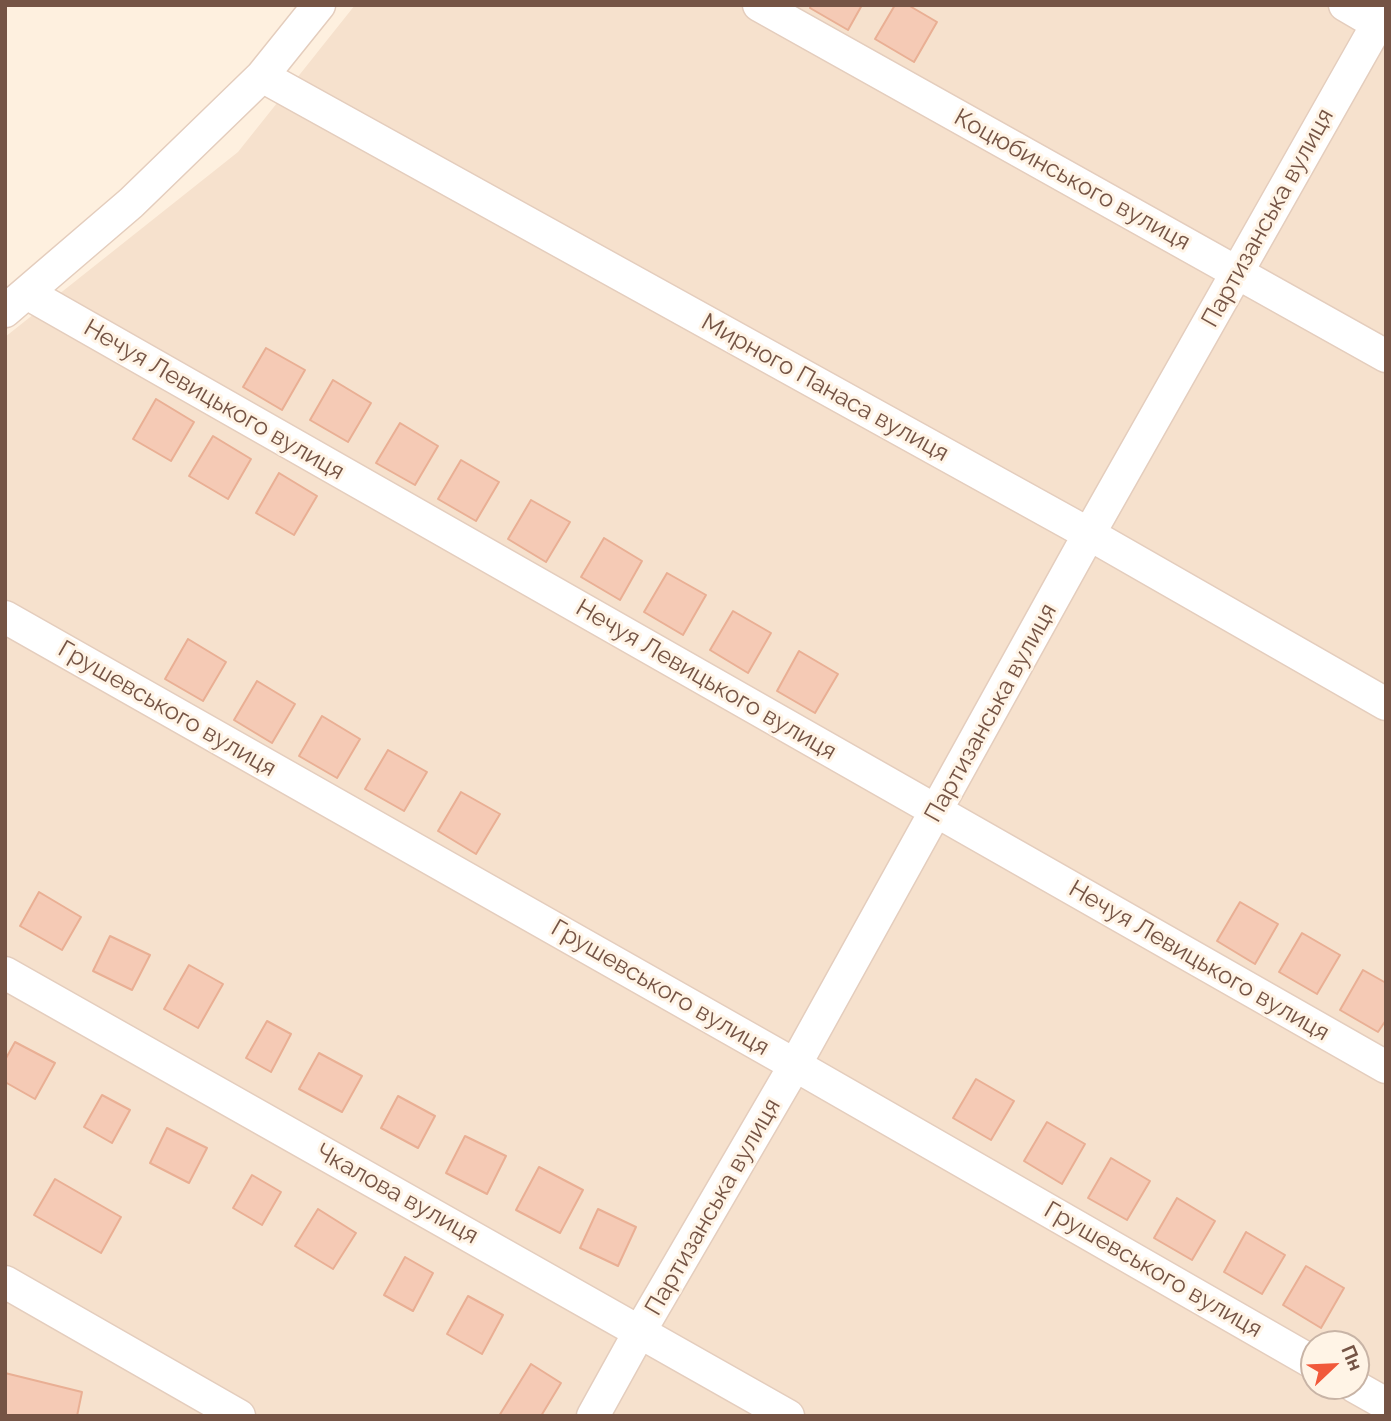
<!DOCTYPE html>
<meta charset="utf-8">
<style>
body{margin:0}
#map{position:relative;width:1391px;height:1421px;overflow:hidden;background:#fef0df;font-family:Raleway,sans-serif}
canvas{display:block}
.frame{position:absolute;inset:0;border:7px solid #755445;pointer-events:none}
.north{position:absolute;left:1300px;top:1330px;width:70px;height:70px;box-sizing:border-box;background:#fff4e6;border:2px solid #c8b4a6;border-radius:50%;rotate:67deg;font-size:19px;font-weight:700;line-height:28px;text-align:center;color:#755445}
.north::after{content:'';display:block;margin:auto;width:24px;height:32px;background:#f1593b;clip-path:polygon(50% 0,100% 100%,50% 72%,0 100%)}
</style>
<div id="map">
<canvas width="1391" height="1421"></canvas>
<div class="frame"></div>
<div class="north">Пн</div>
</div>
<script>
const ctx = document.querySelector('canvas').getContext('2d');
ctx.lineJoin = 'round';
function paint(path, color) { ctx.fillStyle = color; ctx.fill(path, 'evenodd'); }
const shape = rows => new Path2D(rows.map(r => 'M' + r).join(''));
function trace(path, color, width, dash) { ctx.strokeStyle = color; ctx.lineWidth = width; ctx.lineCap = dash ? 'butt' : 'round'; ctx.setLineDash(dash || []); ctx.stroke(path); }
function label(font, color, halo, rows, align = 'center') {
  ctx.font = font + ' Raleway,sans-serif'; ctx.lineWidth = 6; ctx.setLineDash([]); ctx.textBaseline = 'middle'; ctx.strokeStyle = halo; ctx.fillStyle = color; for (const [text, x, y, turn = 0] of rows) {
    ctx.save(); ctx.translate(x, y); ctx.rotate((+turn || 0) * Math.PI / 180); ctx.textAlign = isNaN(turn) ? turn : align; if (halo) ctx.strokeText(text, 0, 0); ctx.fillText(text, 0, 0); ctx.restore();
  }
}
paint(shape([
 [355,5,1386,5,1386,1416,5,1416,5,337,238,152],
 [1314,1344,1356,1344,1356,1386,1314,1386]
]), '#f6e1cd');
const building = shape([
 [811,5,862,5,848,30,810,8,811,5],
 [895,5,908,5,937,22,914,62,875,39,895,5],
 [266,348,305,370,282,410,243,387,266,348],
 [333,380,371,403,348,442,310,420,333,380],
 [156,399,194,422,171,461,133,439,156,399],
 [400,423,438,446,415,485,376,463,400,423],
 [213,436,251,459,228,499,189,476,213,436],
 [461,460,499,482,476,521,438,499,461,460],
 [279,473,317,496,294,535,256,513,279,473],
 [531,500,570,522,546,562,508,539,531,500],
 [604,538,642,561,620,600,581,577,604,538],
 [667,573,706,595,683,635,644,612,667,573],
 [733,611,771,633,748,673,710,650,733,611],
 [188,639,226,662,203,701,165,679,188,639],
 [799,651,838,674,815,713,777,691,799,651],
 [257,681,295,704,272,743,234,720,257,681],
 [322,716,360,739,337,778,299,756,322,716],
 [388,750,427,772,404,811,365,789,388,750],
 [461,792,500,814,476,854,438,831,461,792],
 [39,892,81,917,62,950,20,926,39,892],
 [1240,902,1278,924,1255,964,1217,941,1240,902],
 [1302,933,1340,955,1317,994,1279,972,1302,933],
 [110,936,150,955,132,990,93,971,110,936],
 [189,965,223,984,198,1028,164,1009,189,965],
 [1363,970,1386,983,1386,1020,1378,1032,1340,1010,1363,970],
 [267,1021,291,1034,271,1072,246,1058,267,1021],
 [15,1042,55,1063,35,1099,5,1082,5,1060,15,1042],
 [319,1053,362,1076,342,1112,299,1089,319,1053],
 [976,1079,1014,1101,991,1140,953,1118,976,1079],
 [102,1095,130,1110,112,1143,84,1127,102,1095],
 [398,1096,435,1116,418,1148,381,1128,398,1096],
 [1047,1122,1085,1144,1062,1184,1024,1161,1047,1122],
 [167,1128,207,1148,189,1183,150,1163,167,1128],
 [465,1136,506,1156,487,1194,446,1173,465,1136],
 [1111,1158,1150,1181,1127,1220,1088,1198,1111,1158],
 [539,1167,583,1190,560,1233,516,1210,539,1167],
 [252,1175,281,1192,262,1225,233,1208,252,1175],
 [55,1179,121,1217,101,1253,34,1215,55,1179],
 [1177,1198,1215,1221,1192,1260,1154,1238,1177,1198],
 [318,1209,356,1233,333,1269,295,1246,318,1209],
 [598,1209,636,1227,618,1266,580,1248,598,1209],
 [1246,1232,1285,1255,1262,1294,1224,1272,1246,1232],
 [405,1257,433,1273,413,1311,384,1295,405,1257],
 [1306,1266,1344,1288,1321,1328,1283,1305,1306,1266],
 [468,1296,503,1315,482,1354,447,1334,468,1296],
 [531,1364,561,1383,541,1416,499,1416,531,1364],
 [5,1373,82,1392,77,1416,5,1416,5,1373]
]);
paint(building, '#f5cab5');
trace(building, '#e9af94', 2);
const minor = shape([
 [759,5,1386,356],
 [1345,5,1386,29],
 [262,76,1089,534,1386,704],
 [27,293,1386,1067],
 [5,311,131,203,262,76,319,5],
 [5,617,795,1065,1314,1363],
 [5,973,788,1416],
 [5,1282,239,1416],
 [1354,1386,1386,1404],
 [593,1416,640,1331,795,1065,1089,534,1386,9]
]);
trace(minor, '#e4cdbd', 35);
trace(minor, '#fff', 32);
label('24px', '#755445', '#fff4e6', [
 ["Коцюбинського вулиця",1072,180,29],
 ["Партизанська вулиця",1268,218,-61],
 ["Мирного Панаса вулиця",825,388,29],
 ["Нечуя Левицького вулиця",214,400,30],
 ["Нечуя Левицького вулиця",706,680,30],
 ["Грушевського вулиця",167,709,30],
 ["Партизанська вулиця",991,713,-61],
 ["Нечуя Левицького вулиця",1199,961,30],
 ["Грушевського вулиця",660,988,30],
 ["Чкалова вулиця",397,1194,29],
 ["Партизанська вулиця",713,1207,-60],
 ["Грушевського вулиця",1153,1270,30]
]);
</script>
